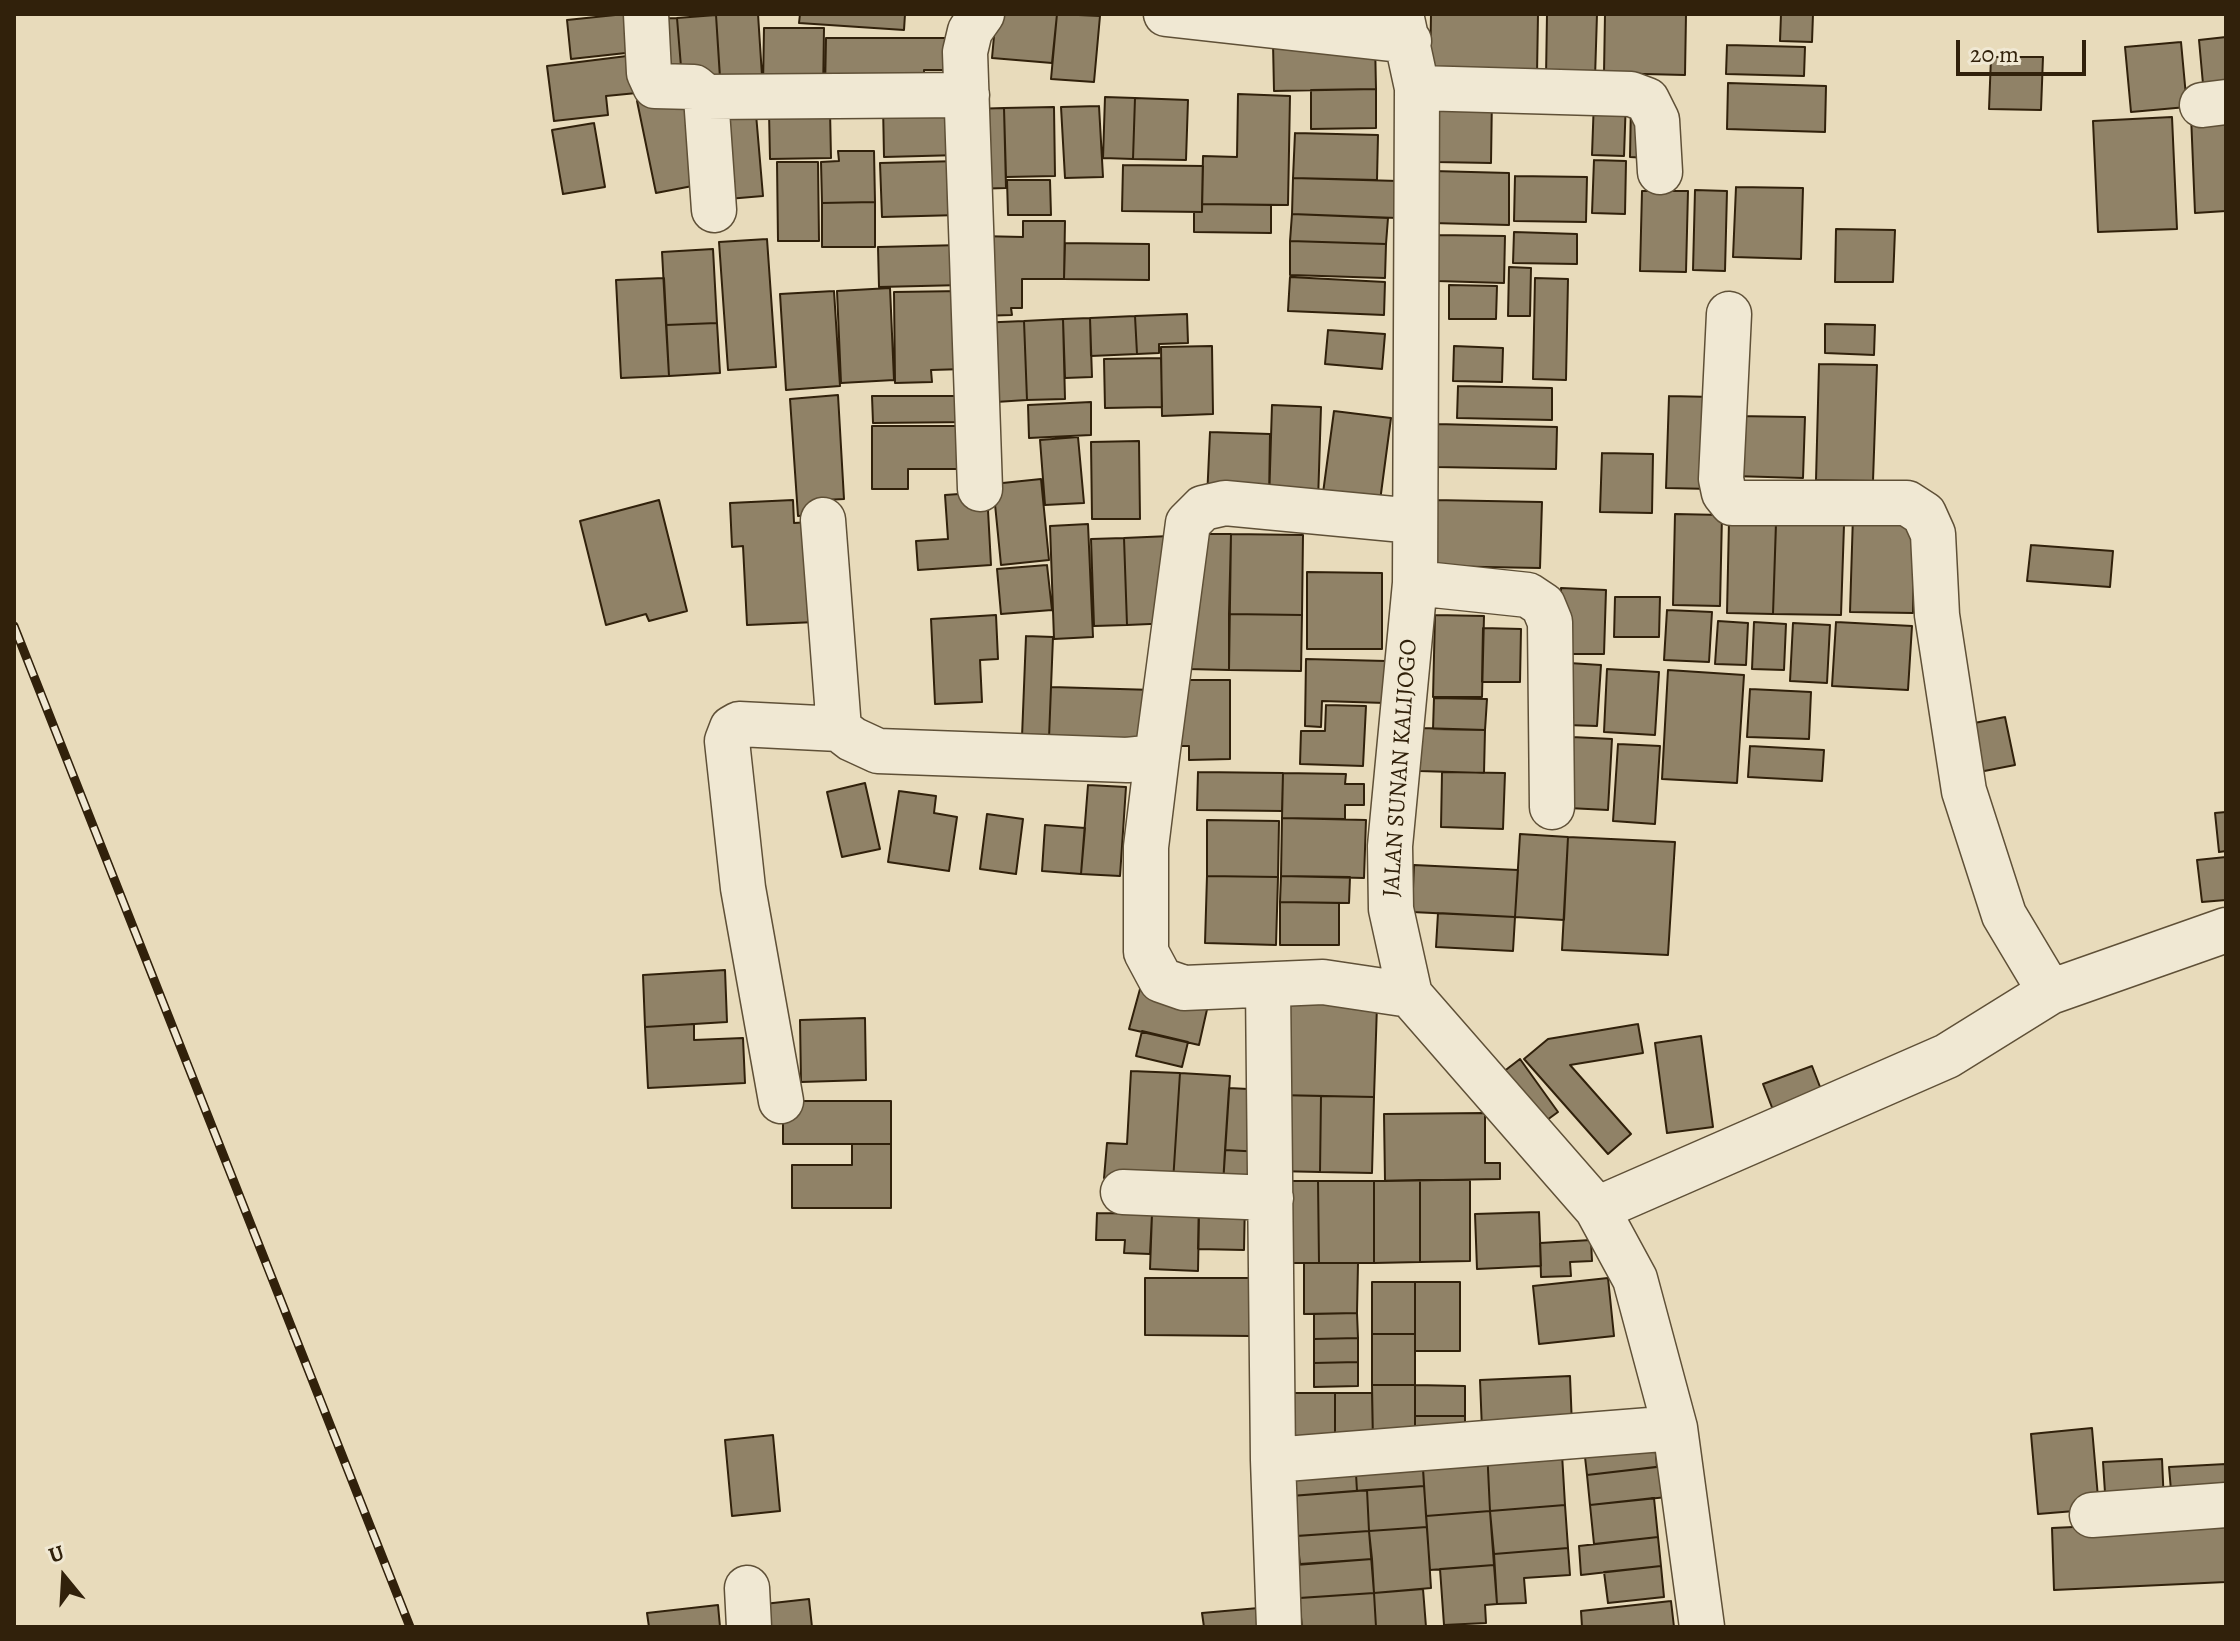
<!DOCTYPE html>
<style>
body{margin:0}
#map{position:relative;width:2240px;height:1641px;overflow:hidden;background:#e8dbbb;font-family:Alegreya,serif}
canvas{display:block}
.frame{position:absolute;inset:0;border:16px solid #31210b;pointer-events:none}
.north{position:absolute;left:24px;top:1537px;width:80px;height:80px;-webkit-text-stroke:6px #f0e8d3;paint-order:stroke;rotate:342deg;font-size:22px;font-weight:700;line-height:32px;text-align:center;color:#31210b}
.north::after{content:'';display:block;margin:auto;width:28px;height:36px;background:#31210b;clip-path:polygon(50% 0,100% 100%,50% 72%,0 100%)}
.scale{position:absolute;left:1956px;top:40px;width:130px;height:36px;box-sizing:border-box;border:4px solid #31210b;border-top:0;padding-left:10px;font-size:24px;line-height:28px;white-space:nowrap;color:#31210b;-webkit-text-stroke:6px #f0e8d3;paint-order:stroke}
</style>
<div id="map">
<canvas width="2240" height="1641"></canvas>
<div class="frame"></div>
<div class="north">U</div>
<div class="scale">20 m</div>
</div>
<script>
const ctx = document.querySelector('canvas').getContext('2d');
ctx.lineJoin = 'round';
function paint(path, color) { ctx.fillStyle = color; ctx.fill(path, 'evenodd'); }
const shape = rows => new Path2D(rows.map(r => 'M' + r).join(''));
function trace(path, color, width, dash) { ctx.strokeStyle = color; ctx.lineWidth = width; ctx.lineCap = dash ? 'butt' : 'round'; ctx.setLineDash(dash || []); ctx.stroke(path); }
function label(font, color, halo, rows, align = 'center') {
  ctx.font = font + ' Alegreya,serif'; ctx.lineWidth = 6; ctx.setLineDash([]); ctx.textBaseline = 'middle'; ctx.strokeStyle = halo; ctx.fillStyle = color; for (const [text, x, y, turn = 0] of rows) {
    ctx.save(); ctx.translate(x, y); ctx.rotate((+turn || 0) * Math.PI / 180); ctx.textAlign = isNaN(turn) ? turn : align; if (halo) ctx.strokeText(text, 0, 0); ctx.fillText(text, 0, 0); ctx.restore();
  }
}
const building = shape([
 [625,14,635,52,571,59,567,20,625,14],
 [758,14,763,91,721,94,716,15,758,14],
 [800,14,905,14,904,30,799,23,800,14],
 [996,14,1057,14,1052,63,992,58,996,14],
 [1057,14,1100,16,1094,82,1051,79,1057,14],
 [1431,14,1538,14,1537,75,1430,73,1431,14],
 [1547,14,1597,14,1595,78,1546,77,1547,14],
 [1605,14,1686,14,1685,75,1604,73,1605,14],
 [1781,14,1813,14,1812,42,1780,41,1781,14],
 [716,15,720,77,682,79,677,18,716,15],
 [677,18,682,79,657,80,652,19,677,18],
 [764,28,824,28,823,96,763,86,764,28],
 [2226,37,2226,92,2204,95,2199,40,2226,37],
 [826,38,955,38,955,70,924,70,924,90,825,90,826,38],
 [1375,41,1376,89,1274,91,1273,43,1375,41],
 [2181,42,2187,107,2131,112,2125,47,2181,42],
 [1727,45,1805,47,1804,76,1726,74,1727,45],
 [643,54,647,92,606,96,608,115,554,121,547,66,643,54],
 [1991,57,2043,57,2041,110,1989,109,1991,57],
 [1728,83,1826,86,1825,132,1727,129,1728,83],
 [1376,89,1376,128,1311,129,1311,90,1376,89],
 [690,91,708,183,656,193,637,101,690,91],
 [1238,94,1290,96,1288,205,1202,204,1203,156,1237,157,1238,94],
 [1437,94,1492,95,1491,163,1435,162,1437,94],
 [1105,97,1135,98,1133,159,1103,158,1105,97],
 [1135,98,1188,100,1186,160,1133,159,1135,98],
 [1594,99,1626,99,1624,156,1592,155,1594,99],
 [959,103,960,155,884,157,883,105,959,103],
 [1631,103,1647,158,1630,157,1631,103],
 [1099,106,1103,177,1065,178,1061,107,1099,106],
 [1054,107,1055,176,1006,177,1004,108,1054,107],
 [1004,108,1006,188,973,189,972,109,1004,108],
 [830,110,831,158,770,159,769,112,830,110],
 [756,114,763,196,716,200,709,118,756,114],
 [2226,114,2226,211,2195,213,2191,115,2226,114],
 [2172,117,2177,229,2098,232,2093,121,2172,117],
 [594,123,605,187,563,194,552,130,594,123],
 [1295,133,1378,135,1377,180,1293,178,1295,133],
 [838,151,874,151,875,202,822,203,821,162,839,161,838,151],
 [1594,160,1626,161,1625,214,1592,213,1594,160],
 [959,161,960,215,882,217,880,163,959,161],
 [777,162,818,162,819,241,778,241,777,162],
 [1123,165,1203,166,1202,212,1122,211,1123,165],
 [1433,171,1509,173,1509,225,1432,223,1433,171],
 [1515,176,1587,177,1586,222,1514,221,1515,176],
 [1293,178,1398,181,1397,218,1292,214,1293,178],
 [1007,180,1050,180,1051,215,1008,215,1007,180],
 [1736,187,1803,188,1801,259,1733,257,1736,187],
 [1695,190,1727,191,1725,271,1693,270,1695,190],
 [1642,191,1688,191,1686,272,1640,271,1642,191],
 [875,202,875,247,822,247,822,203,875,202],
 [1202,204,1271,205,1271,233,1194,232,1194,212,1202,212,1202,204],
 [1292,214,1388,218,1386,244,1290,241,1292,214],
 [1023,221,1065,221,1064,279,1022,279,1022,308,1011,308,1012,315,978,316,979,236,1023,237,1023,221],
 [1836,229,1895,230,1893,282,1835,282,1836,229],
 [1514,232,1577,234,1577,264,1513,263,1514,232],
 [1438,235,1505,236,1504,283,1437,281,1438,235],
 [767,239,776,367,728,370,719,242,767,239],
 [1290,241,1386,244,1385,278,1290,275,1290,241],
 [1065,243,1149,244,1149,280,1064,279,1065,243],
 [962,245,963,285,879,287,878,247,962,245],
 [713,249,717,323,666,325,662,252,713,249],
 [1509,267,1531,268,1530,316,1508,316,1509,267],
 [1290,277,1385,282,1384,315,1288,311,1290,277],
 [664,278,669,376,621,378,616,280,664,278],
 [1535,278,1568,279,1566,380,1533,379,1535,278],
 [1449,285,1497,286,1496,319,1449,319,1449,285],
 [890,288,894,380,841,383,837,291,890,288],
 [834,291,840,386,786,390,780,294,834,291],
 [963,291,964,369,931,370,932,382,895,383,894,292,963,291],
 [1187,314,1188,343,1159,344,1159,353,1137,354,1135,316,1187,314],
 [1135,316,1137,354,1091,356,1090,318,1135,316],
 [1090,318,1092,377,1065,378,1063,319,1090,318],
 [1063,319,1065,399,1027,400,1024,321,1063,319],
 [1024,321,1027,400,980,403,977,323,1024,321],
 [717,323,720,373,669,376,666,325,717,323],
 [1825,324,1875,325,1874,355,1825,353,1825,324],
 [1328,330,1385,334,1382,369,1325,364,1328,330],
 [1212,346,1213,414,1162,416,1161,347,1212,346],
 [1454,346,1503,348,1502,382,1453,381,1454,346],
 [1161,358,1162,407,1105,408,1104,359,1161,358],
 [1819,364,1877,365,1873,481,1816,480,1819,364],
 [1458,386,1552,388,1552,420,1457,418,1458,386],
 [838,395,844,499,824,500,825,514,798,516,790,399,838,395],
 [872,396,972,396,971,422,873,423,872,396],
 [1669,396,1713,397,1711,489,1666,488,1669,396],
 [1091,402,1091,435,1029,438,1028,405,1091,402],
 [1272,405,1321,407,1318,502,1269,501,1272,405],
 [1334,411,1391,418,1380,501,1323,493,1334,411],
 [1734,416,1805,417,1803,478,1732,476,1734,416],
 [1436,424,1557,427,1556,469,1434,467,1436,424],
 [872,426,962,426,962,469,908,469,908,489,872,489,872,426],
 [1210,432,1270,434,1269,501,1207,499,1210,432],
 [1078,437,1084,503,1045,505,1040,440,1078,437],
 [1139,441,1140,519,1092,519,1091,442,1139,441],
 [1602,453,1653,454,1652,513,1600,512,1602,453],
 [1041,479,1049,560,1001,565,993,484,1041,479],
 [987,492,991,565,918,570,916,541,948,539,945,495,987,492],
 [659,500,687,611,649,621,646,614,606,625,580,521,659,500],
 [793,500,794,523,811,522,816,622,747,625,743,546,732,547,730,503,793,500],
 [1433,500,1542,502,1540,568,1431,566,1433,500],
 [1675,514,1722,515,1720,606,1673,605,1675,514],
 [1853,515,1915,516,1913,613,1850,612,1853,515],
 [1729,521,1776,522,1773,614,1727,613,1729,521],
 [1088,524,1093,637,1054,639,1050,526,1088,524],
 [1776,524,1844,525,1841,615,1773,614,1776,524],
 [1203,534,1231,534,1229,670,1188,669,1203,534],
 [1231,534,1303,535,1302,615,1229,614,1231,534],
 [1170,536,1173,623,1127,625,1124,538,1170,536],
 [1124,538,1127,625,1094,626,1091,539,1124,538],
 [2031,545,2113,551,2110,587,2027,581,2031,545],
 [1047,565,1052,610,1001,614,997,569,1047,565],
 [1307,572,1382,573,1382,649,1307,649,1307,572],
 [1561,588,1606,590,1604,654,1560,654,1561,588],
 [1615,597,1660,597,1659,637,1614,637,1615,597],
 [1667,610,1712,612,1709,662,1664,660,1667,610],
 [1229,614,1302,615,1301,671,1229,670,1229,614],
 [996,615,998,659,980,660,982,702,935,704,931,619,996,615],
 [1435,615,1484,616,1482,697,1433,697,1435,615],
 [1718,621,1748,623,1746,665,1715,664,1718,621],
 [1754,622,1786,624,1784,670,1752,669,1754,622],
 [1836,622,1912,626,1908,690,1832,686,1836,622],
 [1793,623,1830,625,1827,683,1790,681,1793,623],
 [1483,628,1521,629,1520,682,1482,682,1483,628],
 [1026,636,1053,637,1049,738,1022,737,1026,636],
 [1306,659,1386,661,1385,703,1322,701,1321,727,1305,726,1306,659],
 [1569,663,1601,665,1597,726,1566,725,1569,663],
 [1607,669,1659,672,1655,735,1604,732,1607,669],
 [1668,670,1744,675,1737,783,1662,779,1668,670],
 [1177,680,1230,680,1230,759,1189,760,1189,746,1177,746,1177,680],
 [1051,687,1154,690,1152,741,1049,738,1051,687],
 [1750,689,1811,692,1809,739,1747,737,1750,689],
 [1434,698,1487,699,1485,730,1433,729,1434,698],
 [1326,705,1366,706,1363,766,1300,764,1301,731,1325,731,1326,705],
 [2005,717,2015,765,1969,774,1959,726,2005,717],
 [1421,728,1485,730,1484,773,1419,771,1421,728],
 [1572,737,1612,739,1608,810,1568,808,1572,737],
 [1618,744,1660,746,1655,824,1613,821,1618,744],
 [1750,746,1824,750,1822,781,1748,777,1750,746],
 [1198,772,1283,773,1282,811,1197,810,1198,772],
 [1442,772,1505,773,1503,829,1441,827,1442,772],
 [1283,773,1346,774,1345,784,1364,784,1364,805,1345,805,1345,819,1282,818,1283,773],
 [865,783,880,849,842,857,827,792,865,783],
 [1088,785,1126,787,1120,876,1081,874,1088,785],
 [899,791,936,796,934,813,957,817,949,871,888,862,899,791],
 [2226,812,2226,851,2219,852,2215,813,2226,812],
 [987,814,1023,819,1016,874,980,869,987,814],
 [1282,818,1366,820,1364,878,1281,876,1282,818],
 [1207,820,1279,821,1278,877,1207,876,1207,820],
 [1045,825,1085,828,1081,874,1042,871,1045,825],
 [1520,834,1568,837,1564,920,1515,917,1520,834],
 [1568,837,1675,842,1668,955,1562,950,1568,837],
 [2226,857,2226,900,2202,902,2197,860,2226,857],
 [1414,865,1518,870,1515,917,1412,912,1414,865],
 [1207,876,1278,877,1276,945,1205,943,1207,876],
 [1281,876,1350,877,1349,903,1280,902,1281,876],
 [1280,902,1339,903,1339,945,1280,945,1280,902],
 [1438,913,1515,917,1513,951,1436,947,1438,913],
 [725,970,727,1022,645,1027,643,975,725,970],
 [1140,989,1208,1005,1199,1045,1129,1029,1140,989],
 [1280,1003,1377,1005,1374,1097,1277,1095,1280,1003],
 [865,1018,866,1080,801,1082,800,1020,865,1018],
 [694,1024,694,1040,743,1038,745,1083,648,1088,645,1027,694,1024],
 [1638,1024,1643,1053,1570,1065,1631,1134,1608,1154,1524,1059,1548,1039,1638,1024],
 [1142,1031,1188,1042,1182,1067,1136,1056,1142,1031],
 [1701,1036,1713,1127,1667,1133,1655,1043,1701,1036],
 [1520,1059,1558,1112,1532,1131,1494,1079,1520,1059],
 [1812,1066,1822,1092,1773,1110,1763,1084,1812,1066],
 [1131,1071,1180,1073,1173,1182,1104,1178,1107,1143,1127,1144,1131,1071],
 [1180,1073,1230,1076,1223,1185,1173,1182,1180,1073],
 [1229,1088,1267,1090,1263,1152,1225,1150,1229,1088],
 [1277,1095,1321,1096,1320,1172,1275,1171,1277,1095],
 [1321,1096,1374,1097,1372,1173,1320,1172,1321,1096],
 [783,1101,891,1101,891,1144,783,1144,783,1101],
 [1485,1113,1485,1163,1500,1163,1500,1179,1385,1181,1384,1114,1485,1113],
 [852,1144,891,1144,891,1208,792,1208,792,1165,852,1165,852,1144],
 [1225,1150,1263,1152,1261,1187,1223,1185,1225,1150],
 [1420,1180,1420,1262,1374,1263,1374,1181,1420,1180],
 [1420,1180,1470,1180,1470,1261,1420,1262,1420,1180],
 [1276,1181,1318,1181,1319,1263,1276,1263,1276,1181],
 [1318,1181,1374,1181,1374,1263,1319,1263,1318,1181],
 [1199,1197,1245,1198,1244,1250,1198,1249,1199,1197],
 [1539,1212,1541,1266,1477,1269,1475,1214,1539,1212],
 [1097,1213,1152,1214,1150,1254,1124,1253,1125,1240,1096,1240,1097,1213],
 [1152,1214,1199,1215,1198,1271,1150,1269,1152,1214],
 [1591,1240,1592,1261,1570,1262,1571,1276,1541,1277,1540,1243,1591,1240],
 [1304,1263,1358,1263,1357,1313,1304,1314,1304,1263],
 [1145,1278,1251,1278,1251,1336,1145,1335,1145,1278],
 [1608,1278,1614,1336,1539,1344,1533,1286,1608,1278],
 [1372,1282,1415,1282,1415,1334,1372,1334,1372,1282],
 [1415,1282,1460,1282,1460,1351,1415,1351,1415,1282],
 [1357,1313,1358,1338,1314,1339,1314,1314,1357,1313],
 [1372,1334,1415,1334,1415,1385,1372,1385,1372,1334],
 [1358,1338,1358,1362,1314,1363,1314,1339,1358,1338],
 [1358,1362,1358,1386,1314,1387,1314,1363,1358,1362],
 [1570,1376,1572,1426,1482,1430,1480,1380,1570,1376],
 [1372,1385,1415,1385,1415,1443,1373,1443,1372,1385],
 [1415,1385,1465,1386,1465,1416,1415,1416,1415,1385],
 [1278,1393,1335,1393,1335,1443,1278,1443,1278,1393],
 [1335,1393,1372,1393,1373,1443,1335,1443,1335,1393],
 [1415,1416,1465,1416,1465,1443,1415,1443,1415,1416],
 [2092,1428,2099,1509,2038,1514,2031,1434,2092,1428],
 [1654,1431,1657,1467,1587,1475,1583,1439,1654,1431],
 [773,1435,780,1511,732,1516,725,1440,773,1435],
 [1487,1448,1562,1454,1565,1505,1490,1511,1487,1448],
 [1487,1448,1490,1511,1426,1516,1422,1452,1487,1448],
 [1422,1452,1424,1486,1357,1491,1355,1457,1422,1452],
 [1355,1457,1357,1491,1278,1497,1276,1462,1355,1457],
 [2162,1459,2164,1504,2106,1508,2103,1462,2162,1459],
 [2226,1464,2226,1499,2172,1502,2169,1467,2226,1464],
 [1664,1466,1667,1497,1590,1505,1587,1475,1664,1466],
 [1424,1486,1427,1527,1369,1531,1367,1490,1424,1486],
 [1367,1490,1369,1531,1281,1537,1278,1497,1367,1490],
 [1654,1498,1658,1537,1594,1544,1590,1505,1654,1498],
 [1565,1505,1568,1548,1494,1554,1490,1511,1565,1505],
 [1490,1511,1494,1565,1430,1570,1426,1516,1490,1511],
 [2226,1520,2226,1582,2054,1590,2052,1528,2226,1520],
 [1427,1527,1431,1588,1374,1593,1369,1531,1427,1527],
 [1369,1531,1372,1559,1300,1564,1297,1536,1369,1531],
 [1658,1537,1661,1566,1581,1575,1579,1546,1658,1537],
 [1568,1548,1570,1575,1524,1578,1526,1603,1497,1604,1494,1554,1568,1548],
 [1372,1559,1374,1593,1285,1599,1283,1566,1372,1559],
 [1494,1565,1497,1604,1485,1605,1486,1623,1444,1625,1440,1569,1494,1565],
 [1661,1566,1664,1597,1608,1603,1604,1572,1661,1566],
 [1423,1589,1426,1627,1376,1627,1374,1593,1423,1589],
 [1374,1593,1376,1627,1302,1627,1299,1598,1374,1593],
 [809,1599,812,1627,766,1627,764,1604,809,1599],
 [1671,1601,1674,1627,1582,1627,1581,1611,1671,1601],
 [718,1605,720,1627,649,1627,647,1613,718,1605],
 [1270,1607,1271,1627,1204,1627,1202,1613,1270,1607]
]);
paint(building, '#908267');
trace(building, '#31210b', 2);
const minor = shape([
 [646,14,649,73,655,86,694,87,706,97],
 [1166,14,1409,41],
 [1401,14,1417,88,1415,583,1390,846,1391,909,1410,995,1597,1209,1635,1279,1675,1428,1702,1627],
 [1417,88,1631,94,1647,100,1657,120,1660,172],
 [2202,105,2226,102],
 [714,210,706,97,967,95],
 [1729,314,1721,479,1724,493,1732,503,1907,503,1924,514,1933,534,1937,615,1964,791,2004,915,2050,992],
 [980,489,965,52,970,31,982,14],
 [823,520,839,729],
 [1415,583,1528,595,1543,605,1550,622,1552,807],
 [1157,757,1188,523,1203,508,1225,503,1414,521],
 [1268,986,1273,1460,1279,1627],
 [781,1101,743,888,727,741,732,728,739,724,839,729,852,739,878,751,1127,760,1157,757,1146,847,1146,952,1161,980,1184,988,1323,982,1410,995],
 [1123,1192,1271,1198],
 [1597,1209,1947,1056,2050,992,2226,930],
 [1273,1460,1675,1428],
 [2092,1515,2226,1505],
 [747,1588,749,1627]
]);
trace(minor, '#5f5037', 47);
trace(minor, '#f0e8d3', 44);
const rail = shape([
 [14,626,410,1627]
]);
trace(rail, '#31210b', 9);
trace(rail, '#f0e8d3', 6, [18]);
label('24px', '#31210b', '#f0e8d3', [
 ["JALAN SUNAN KALIJOGO",1401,768,-86]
]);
</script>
